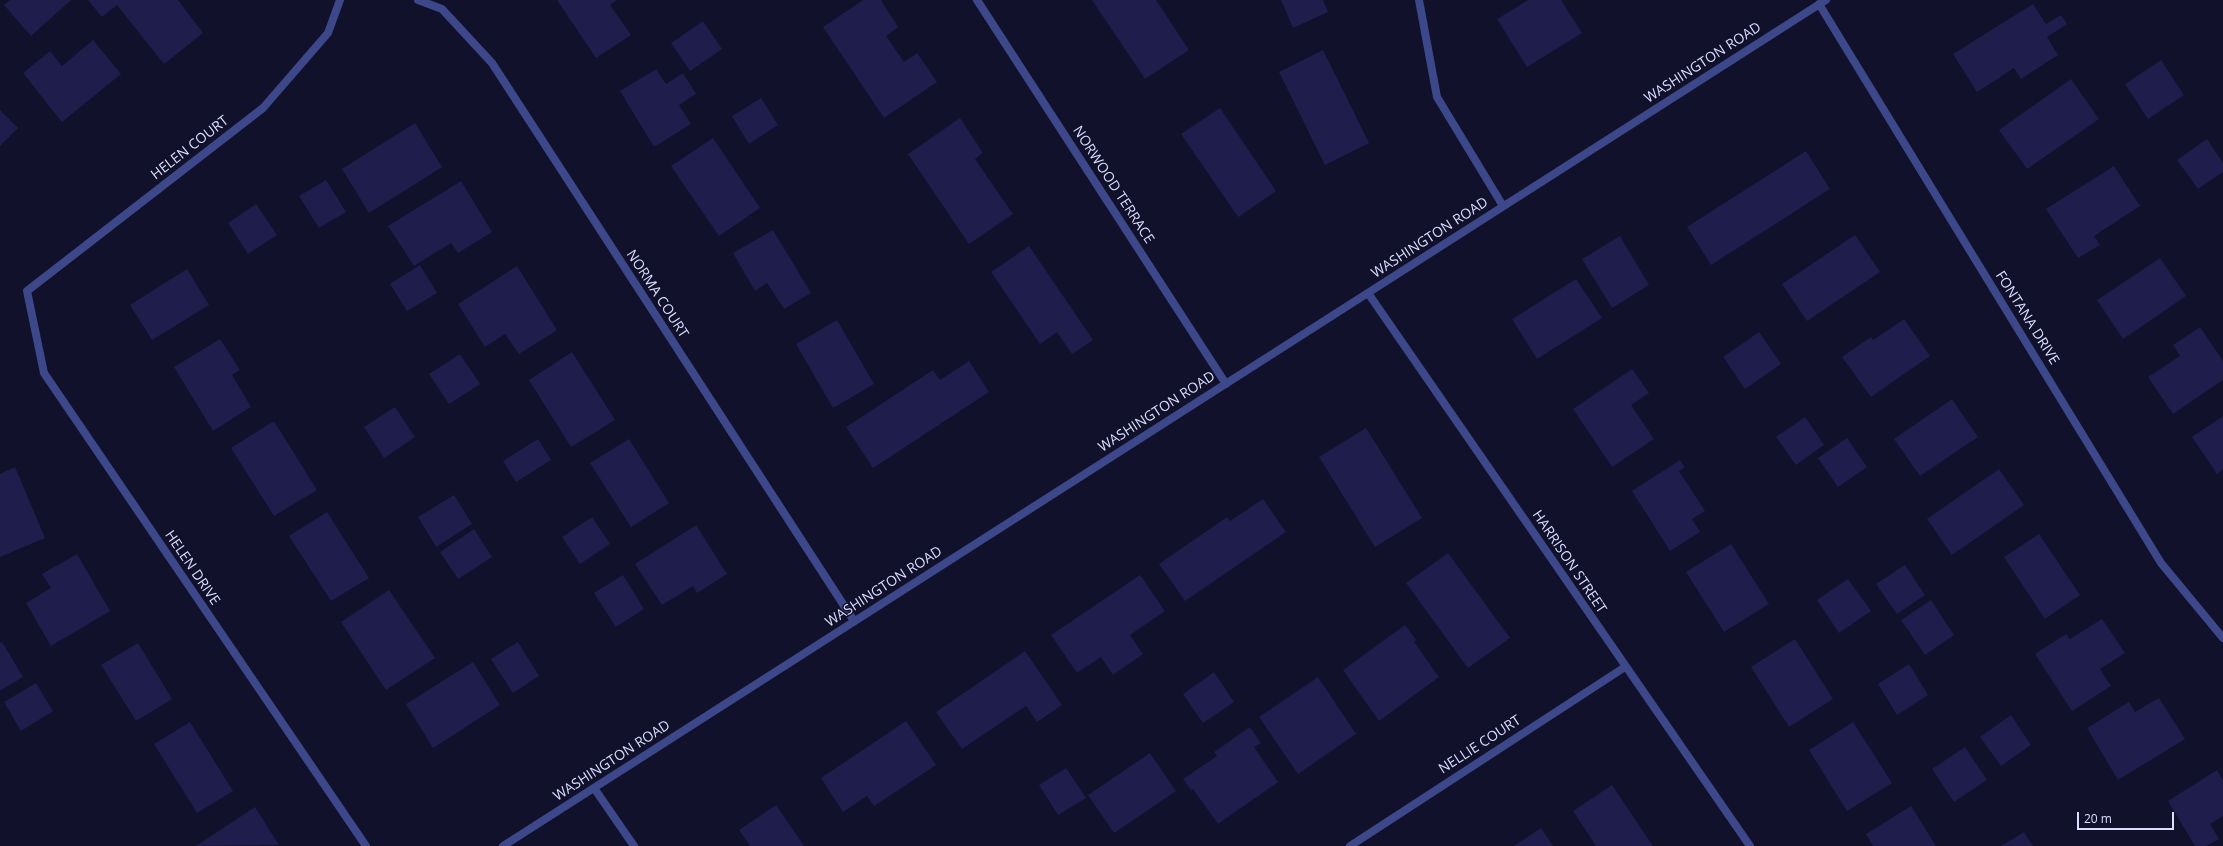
<!DOCTYPE html>
<style>
body{margin:0}
#map{position:relative;width:2223px;height:846px;overflow:hidden;background:#11112b;font-family:"Open Sans",sans-serif}
canvas{display:block}
.scale{position:absolute;left:2077px;top:812px;width:97px;height:18px;box-sizing:border-box;border:2px solid #dbdeff;border-top:0;padding-left:5px;font-size:12px;line-height:14px;white-space:nowrap;color:#dbdeff;-webkit-text-stroke:3px #11112b;paint-order:stroke}
</style>
<div id="map">
<canvas width="2223" height="846"></canvas>
<div class="scale">20 m</div>
</div>
<script>
const ctx = document.querySelector('canvas').getContext('2d');
ctx.lineJoin = 'round';
function paint(path, color) { ctx.fillStyle = color; ctx.fill(path, 'evenodd'); }
const shape = rows => new Path2D(rows.map(r => 'M' + r).join(''));
function trace(path, color, width, dash) { ctx.strokeStyle = color; ctx.lineWidth = width; ctx.lineCap = dash ? 'butt' : 'round'; ctx.setLineDash(dash || []); ctx.stroke(path); }
function label(font, color, halo, rows, align = 'center') {
  ctx.font = font + ' "Open Sans",sans-serif'; ctx.lineWidth = 3; ctx.setLineDash([]); ctx.textBaseline = 'middle'; ctx.strokeStyle = halo; ctx.fillStyle = color; for (const [text, x, y, turn = 0] of rows) {
    ctx.save(); ctx.translate(x, y); ctx.rotate((+turn || 0) * Math.PI / 180); ctx.textAlign = isNaN(turn) ? turn : align; if (halo) ctx.strokeText(text, 0, 0); ctx.fillText(text, 0, 0); ctx.restore();
  }
}
paint(shape([
 [10,0,71,0,31,36,4,5],
 [88,0,178,0,203,33,164,64,117,5,102,17],
 [557,0,617,0,610,5,631,35,596,58],
 [863,0,881,0,898,27,886,36,904,62,917,53,937,82,884,118,823,27],
 [1092,0,1156,0,1189,50,1145,79],
 [1281,0,1323,0,1328,12,1293,28],
 [1528,0,1561,0,1582,33,1527,67,1497,19],
 [2033,4,2046,24,2061,15,2067,24,2047,37,2058,55,2021,79,2014,68,1977,92,1953,54],
 [703,21,722,49,690,71,671,43],
 [93,40,121,74,62,122,23,73,50,51,62,66],
 [1323,50,1369,143,1325,165,1279,72],
 [2161,60,2184,95,2148,119,2125,84],
 [656,69,666,84,683,73,696,94,679,105,691,124,654,147,620,91],
 [2071,79,2099,119,2027,169,1999,130],
 [761,98,778,125,749,144,732,116],
 [1220,108,1276,191,1238,217,1181,134],
 [0,110,18,128,0,146],
 [960,118,983,153,975,159,1013,214,969,244,908,154],
 [415,123,442,167,369,213,342,169],
 [713,138,760,208,719,236,671,166],
 [2207,139,2223,163,2223,172,2198,189,2177,160],
 [1806,151,1830,189,1711,265,1687,227],
 [2114,166,2140,206,2094,236,2100,245,2078,258,2046,209],
 [326,180,346,212,319,228,299,196],
 [461,181,492,232,458,253,451,243,414,266,388,226],
 [256,204,277,235,248,254,228,223],
 [773,230,811,293,784,309,767,283,755,291,733,253],
 [1855,235,1880,272,1807,321,1782,284],
 [1620,236,1649,285,1612,308,1582,259],
 [1029,246,1093,340,1072,354,1057,332,1040,344,991,272],
 [2160,258,2186,296,2123,339,2097,300],
 [420,265,437,293,407,311,390,284],
 [517,266,557,330,519,354,505,334,485,347,458,304],
 [187,269,209,305,152,340,130,305],
 [1576,279,1602,318,1537,359,1512,319],
 [1904,319,1930,356,1871,397,1842,357,1871,337,1873,340],
 [837,320,874,384,833,408,796,344],
 [2200,327,2223,361,2223,380,2173,414,2148,377,2180,356,2173,345],
 [1759,332,1781,364,1745,389,1723,357],
 [220,339,240,370,232,375,251,407,213,431,174,367],
 [572,352,615,420,571,447,529,380],
 [460,354,480,384,449,404,429,374],
 [969,361,989,392,873,468,846,427,933,370,940,380],
 [1632,369,1649,393,1631,405,1654,439,1612,467,1573,409],
 [1952,399,1978,437,1920,476,1894,439],
 [395,407,415,437,384,458,364,427],
 [2223,416,2223,469,2217,474,2192,437],
 [1805,417,1824,445,1796,465,1776,437],
 [274,421,317,490,274,516,231,448],
 [1366,428,1422,518,1375,547,1319,457],
 [1847,438,1867,467,1838,487,1818,458],
 [538,439,551,460,516,482,503,461],
 [629,439,669,503,631,527,590,463],
 [1680,460,1685,467,1679,471,1705,511,1692,519,1700,532,1670,551,1632,491],
 [15,467,45,538,0,557,0,474],
 [1999,469,2024,505,1952,555,1927,519],
 [454,495,472,524,436,547,418,517],
 [1263,499,1286,532,1185,601,1159,564,1227,517,1230,521],
 [327,512,369,578,331,601,289,536],
 [592,517,610,544,580,564,562,537],
 [696,525,727,574,697,593,693,586,662,605,635,564],
 [474,529,492,557,458,579,440,552],
 [2039,534,2080,595,2045,619,2004,557],
 [1731,544,1769,604,1724,632,1686,572],
 [1448,553,1510,638,1468,668,1406,583],
 [77,554,110,611,51,646,26,603,51,588,42,574],
 [1905,565,1925,595,1897,614,1876,584],
 [623,575,644,609,616,627,594,593],
 [1140,575,1165,611,1130,635,1143,654,1113,675,1101,657,1077,673,1051,635],
 [1848,579,1871,611,1839,633,1817,600],
 [389,590,435,658,386,690,341,622],
 [1931,600,1954,635,1925,655,1901,620],
 [2102,619,2125,653,2100,669,2111,686,2072,711,2035,654,2066,634,2070,639],
 [1405,625,1416,640,1414,642,1439,677,1379,721,1343,670],
 [1795,639,1833,699,1789,727,1751,667],
 [2,642,23,677,0,691,0,643],
 [518,642,539,676,513,693,491,659],
 [138,643,172,699,136,721,101,665],
 [1025,651,1062,705,1037,722,1026,706,962,749,936,712],
 [473,662,500,705,433,748,406,704],
 [1909,664,1928,695,1897,715,1878,684],
 [1214,672,1234,702,1203,723,1183,694],
 [1318,677,1356,734,1298,774,1259,717],
 [36,683,53,711,21,731,4,702],
 [2159,698,2185,739,2118,780,2087,728,2129,702,2135,712],
 [2011,715,2031,745,2001,766,1980,737],
 [906,721,936,765,874,806,867,796,843,812,821,778],
 [190,722,233,791,197,813,154,744],
 [1853,722,1892,783,1847,811,1809,750],
 [1250,727,1261,743,1254,747,1278,782,1218,824,1193,789,1191,790,1183,779,1217,756,1214,752],
 [1965,747,1987,780,1954,802,1932,769],
 [1150,753,1176,791,1114,833,1088,795],
 [1066,768,1086,798,1058,815,1039,785],
 [2217,770,2223,781,2223,816,2210,824,2219,839,2207,846,2195,846,2168,801],
 [1612,785,1653,846,1596,846,1573,811],
 [776,805,804,846,750,846,739,830],
 [1911,806,1936,846,1873,846,1866,834],
 [255,807,279,845,196,846],
 [1541,828,1553,846,1514,846],
 [2024,832,2033,846,2001,846]
]), '#1e1d4c');
trace(shape([
 [340,0,328,33,263,108,27,291,44,373,366,846],
 [418,0,442,9,492,63,854,621],
 [977,0,1226,384],
 [1419,0,1437,97,1503,206],
 [1819,4,2161,563,2223,638],
 [1368,293,1750,846],
 [594,788,634,846],
 [503,846,1826,0],
 [1350,846,1625,667]
]), '#3c488a', 8);
label('14px', '#dbdeff', '#11112b', [
 ["WASHINGTON ROAD",1703,63,-33],
 ["HELEN COURT",190,148,-38],
 ["NORWOOD TERRACE",1113,185,57],
 ["WASHINGTON ROAD",1430,238,-33],
 ["NORMA COURT",657,294,57],
 ["FONTANA DRIVE",2027,318,58],
 ["WASHINGTON ROAD",1157,412,-33],
 ["HARRISON STREET",1569,562,56],
 ["HELEN DRIVE",192,568,56],
 ["WASHINGTON ROAD",884,587,-33],
 ["NELLIE COURT",1480,745,-33],
 ["WASHINGTON ROAD",612,761,-33]
]);
</script>
